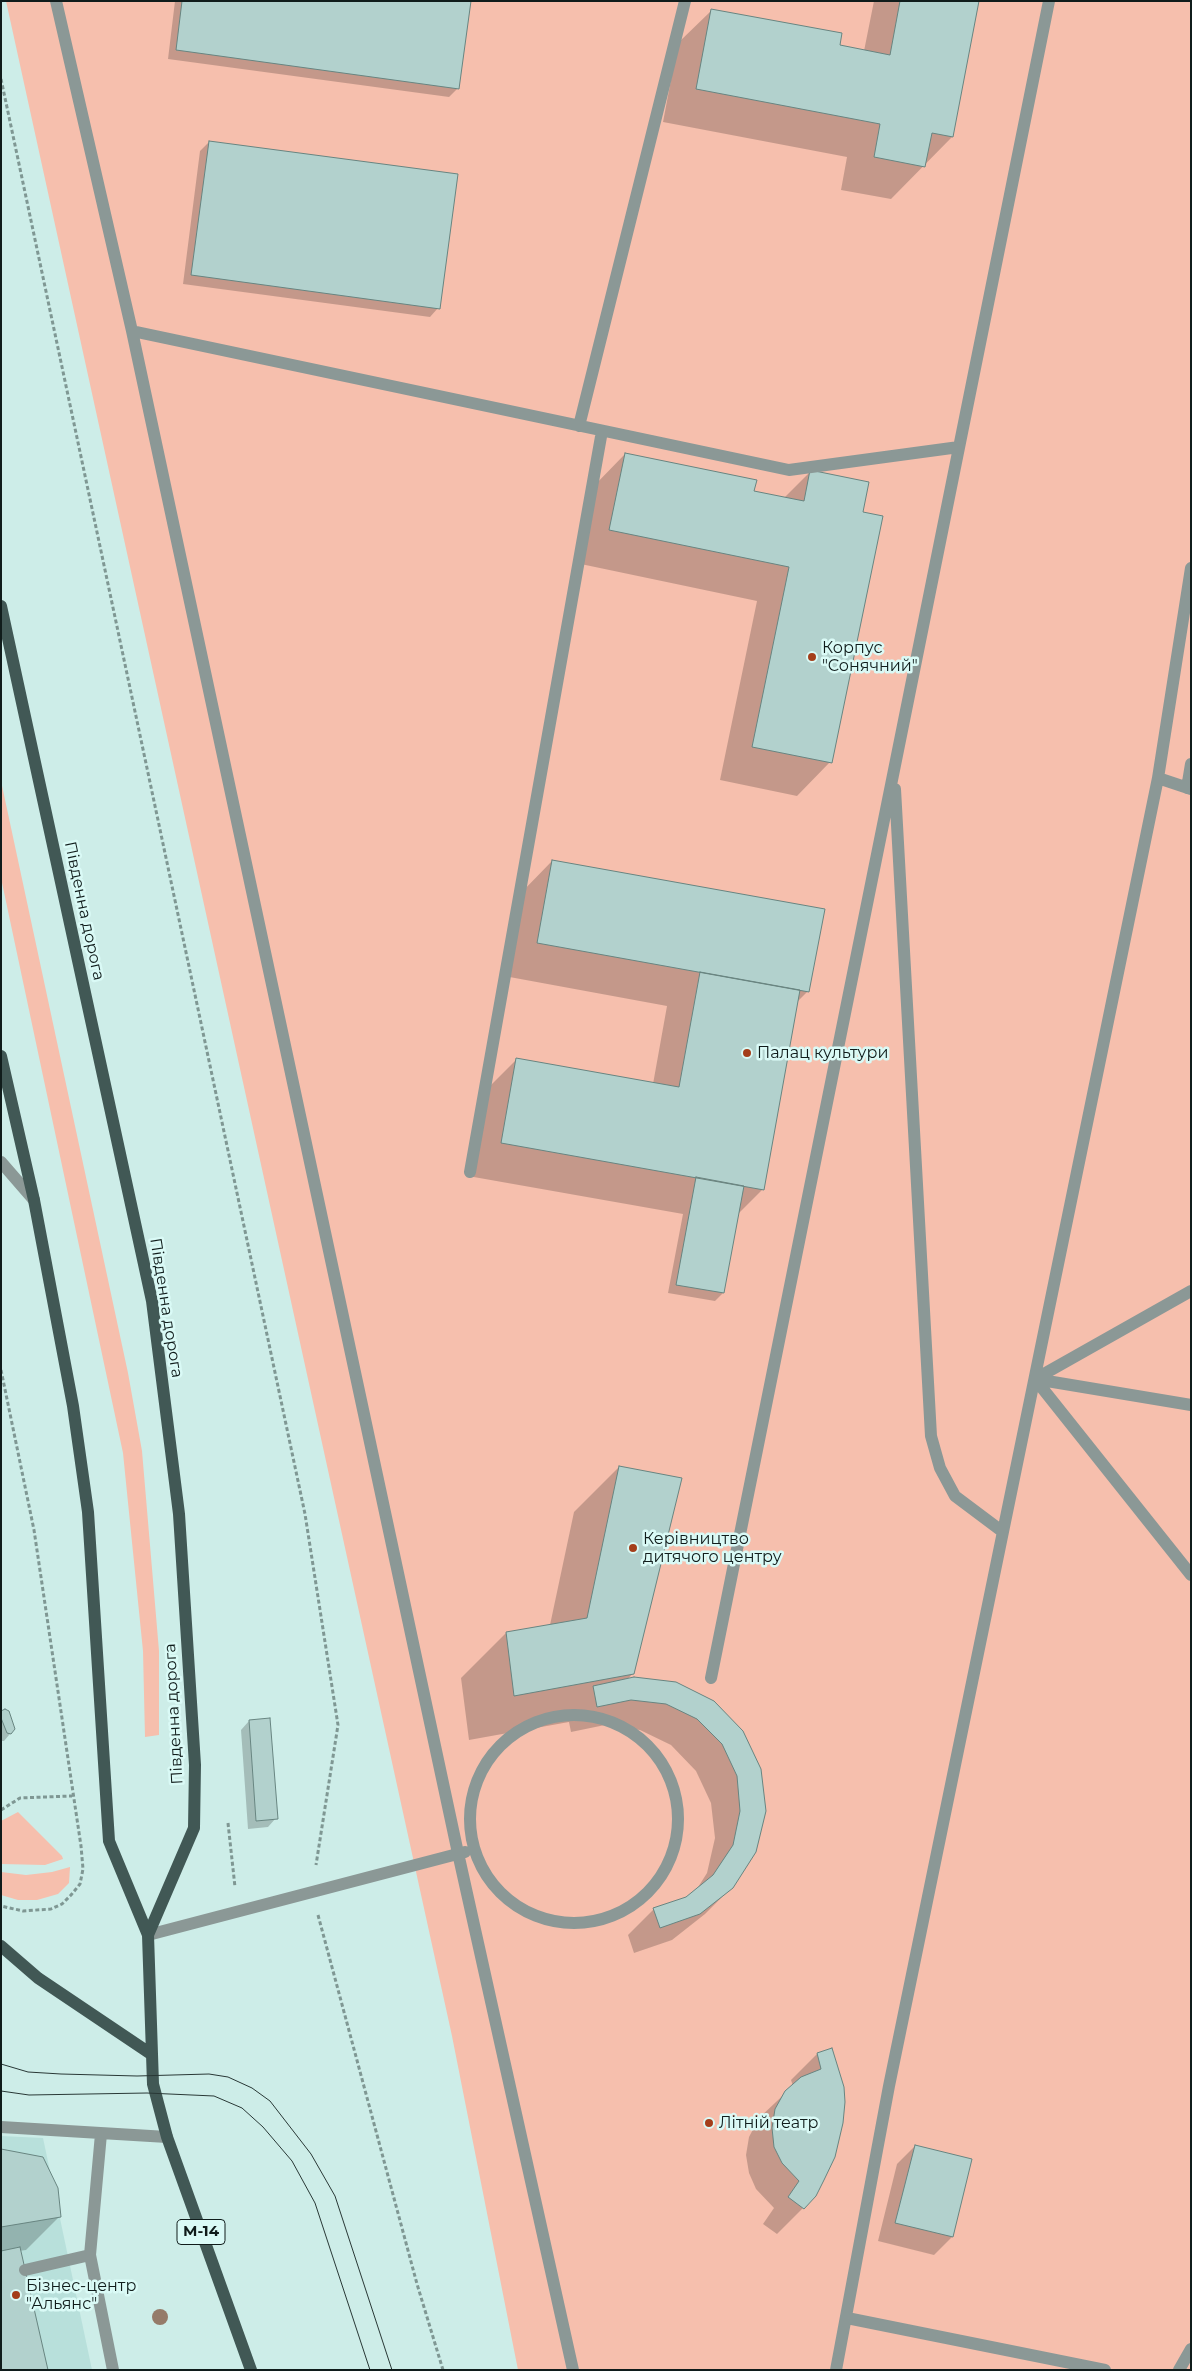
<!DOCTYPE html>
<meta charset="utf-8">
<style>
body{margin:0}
#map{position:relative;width:1192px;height:2371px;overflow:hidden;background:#cdede8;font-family:Montserrat,sans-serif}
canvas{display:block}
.frame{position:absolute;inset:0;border:2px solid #101c1b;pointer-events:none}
</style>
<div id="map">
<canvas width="1192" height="2371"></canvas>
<div class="frame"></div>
</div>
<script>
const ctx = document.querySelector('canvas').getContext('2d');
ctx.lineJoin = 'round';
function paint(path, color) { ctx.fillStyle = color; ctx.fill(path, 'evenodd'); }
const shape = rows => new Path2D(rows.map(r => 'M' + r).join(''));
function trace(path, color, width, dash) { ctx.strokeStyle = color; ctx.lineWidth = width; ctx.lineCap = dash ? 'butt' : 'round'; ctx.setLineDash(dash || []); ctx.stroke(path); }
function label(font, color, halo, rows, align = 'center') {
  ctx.font = font + ' Montserrat,sans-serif'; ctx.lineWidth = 5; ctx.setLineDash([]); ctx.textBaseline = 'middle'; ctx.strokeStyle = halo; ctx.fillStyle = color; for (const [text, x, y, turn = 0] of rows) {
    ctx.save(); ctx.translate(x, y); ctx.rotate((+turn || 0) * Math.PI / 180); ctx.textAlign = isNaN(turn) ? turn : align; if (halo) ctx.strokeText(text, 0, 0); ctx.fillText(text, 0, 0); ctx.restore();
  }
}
paint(shape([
 [1,2136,43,2138,92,2370,1,2370]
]), '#b8e0db');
paint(shape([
 [6,1,1191,1,1191,2370,518,2370,452,2036],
 [1,781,128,1373,142,1451,159,1651,159,1735,145,1737,143,1651,123,1453,1,878],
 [18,1812,62,1856,63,1859,45,1865,1,1864,1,1821],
 [70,1867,69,1883,58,1894,37,1900,18,1900,1,1895,1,1872,26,1875,52,1872]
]), '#f6bfad');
paint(shape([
 [175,1,470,1,458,88,449,97,168,59],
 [874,1,978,1,952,137,891,199,841,190,847,157,663,122,678,43,712,10,838,46,864,51],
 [209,142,438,308,430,317,183,284,200,151],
 [625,454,753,492,784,498,811,471,862,513,830,762,797,796,720,780,757,601,576,563,592,488],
 [552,861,808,991,796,1003,763,1189,738,1214,723,1293,715,1301,668,1293,683,1214,468,1176,483,1093,517,1059,653,1084,667,1006,504,976,519,895],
 [619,1467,633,1673,627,1680,676,1683,760,1769,732,1887,705,1914,672,1940,634,1953,628,1935,654,1909,687,1898,695,1892,707,1873,715,1838,711,1803,696,1771,671,1745,640,1730,605,1725,571,1732,569,1722,469,1740,461,1678,506,1633,550,1625,574,1512],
 [1,1712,14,1729,4,1741,1,1741],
 [249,1721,276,1818,268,1827,248,1829,241,1730],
 [831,2049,803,2208,777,2234,763,2224,774,2208,756,2189,749,2173,746,2155,749,2137,759,2118,793,2086,791,2080,817,2054],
 [915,2146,971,2160,952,2237,934,2255,878,2241,897,2164],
 [1,2150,42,2158,59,2217,26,2250,19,2251,1,2370]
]), '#0003');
const building = shape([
 [182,1,471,1,459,89,176,50,182,1],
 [900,1,979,1,953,137,932,133,925,167,874,157,880,124,696,89,711,9,842,33,840,45,890,55,900,1],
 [209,141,458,174,440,309,191,275,209,141],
 [625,453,757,480,754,491,804,501,810,470,869,482,863,512,883,516,832,763,752,747,789,567,609,530,625,453],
 [552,860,825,909,809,992,537,943,552,860],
 [700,972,800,990,764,1190,501,1143,516,1058,679,1087,700,972],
 [696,1177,744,1186,724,1293,676,1285,696,1177],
 [619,1466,682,1478,634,1674,514,1696,506,1632,587,1618,619,1466],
 [634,1677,676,1682,714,1701,743,1731,761,1769,766,1811,756,1852,733,1888,700,1914,660,1928,653,1908,686,1897,713,1875,733,1845,740,1811,737,1776,722,1744,697,1719,666,1704,631,1700,597,1707,593,1686,634,1677],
 [5,1709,9,1711,15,1729,11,1734,7,1733,1,1718,1,1711,5,1709],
 [270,1718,278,1819,256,1821,249,1720,270,1718],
 [832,2048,844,2087,845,2102,843,2123,835,2157,824,2180,816,2196,804,2209,788,2197,799,2181,782,2163,774,2147,772,2128,775,2109,785,2091,801,2077,821,2069,817,2053,832,2048],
 [915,2145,972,2159,953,2237,895,2223,915,2145],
 [1,2149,43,2157,58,2188,61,2217,1,2227,1,2149],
 [20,2247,48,2370,1,2370,1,2251,20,2247]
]);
paint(building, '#b2d1cd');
trace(building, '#688581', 1);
trace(shape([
 [1,79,305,1514,338,1725,316,1865],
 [1,1370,34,1530,81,1846,83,1869,80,1884,71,1895,62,1904,51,1909,23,1911,1,1906],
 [1,1810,20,1798,72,1796],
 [228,1823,235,1887],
 [318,1915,417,2284,443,2370]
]), '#7f9793', 3, [4, 2.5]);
trace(shape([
 [56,1,132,331,458,1853,573,2370],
 [132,331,789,470,959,447],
 [579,426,685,1],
 [1158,778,1191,789],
 [1187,788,1191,764],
 [895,789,931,1436,940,1468,955,1496,1003,1532],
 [1,1162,34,1200],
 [470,1172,602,431],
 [1035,1379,1191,1575],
 [1035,1379,1191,1291],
 [1035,1379,1191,1405],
 [711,1678,1049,1],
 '470 1819a104 104 0 1 1 208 0a104 104 0 1 1-208 0Z',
 [148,1935,465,1852],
 [1,2127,167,2137],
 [101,2134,90,2255,113,2370],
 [25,2270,90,2255],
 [847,2318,1105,2370],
 [836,2370,889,2086,1158,778,1191,568],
 [1179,2370,1191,2349]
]), '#8b9896', 12);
trace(shape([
 [1,606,152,1301,179,1514,195,1765,194,1828,148,1935],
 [1,1056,34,1200,73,1406,88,1512,109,1841,148,1935,153,2084,167,2137,251,2370],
 [1,1946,38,1978,151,2054]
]), '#415855', 12);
trace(shape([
 [1,2064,28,2072,61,2074,137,2076,209,2074,228,2077,252,2088,270,2101,311,2154,335,2196,392,2370],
 [1,2091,29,2095,147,2093,214,2096,242,2108,263,2127,292,2161,315,2203,370,2370]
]), '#293836', 1);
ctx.fillStyle = '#957b69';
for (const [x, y] of [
 [160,2317]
]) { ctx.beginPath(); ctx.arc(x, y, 8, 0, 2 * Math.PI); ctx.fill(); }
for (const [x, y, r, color] of [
 [812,657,5,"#a43e1a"],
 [747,1053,5,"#a43e1a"],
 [633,1548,5,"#a43e1a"],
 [709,2123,5,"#a43e1a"],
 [16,2295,5,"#a43e1a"]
]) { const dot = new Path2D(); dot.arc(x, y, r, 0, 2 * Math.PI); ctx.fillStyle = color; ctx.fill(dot); trace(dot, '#dafaf6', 2); }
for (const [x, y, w] of [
 [201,2232,48]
]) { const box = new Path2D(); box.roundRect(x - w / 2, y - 12.5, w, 25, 4); ctx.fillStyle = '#dafaf6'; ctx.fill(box); trace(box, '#101c1b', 1); }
label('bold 15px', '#101c1b', null, [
 ["М-14",201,2232]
]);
label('16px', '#101c1b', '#dafaf6', [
 ["Корпус",822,648],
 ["\"Сонячний\"",822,666],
 ["Палац культури",757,1053],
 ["Керівництво",643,1539],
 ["дитячого центру",643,1557],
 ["Літній театр",719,2123],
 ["Бізнес-центр",26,2286],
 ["\"Альянс\"",26,2304]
], 'left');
label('16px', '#101c1b', '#dafaf6', [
 ["Південна дорога",84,911,78],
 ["Південна дорога",166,1308,81],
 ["Південна дорога",174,1714,-93]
]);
</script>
